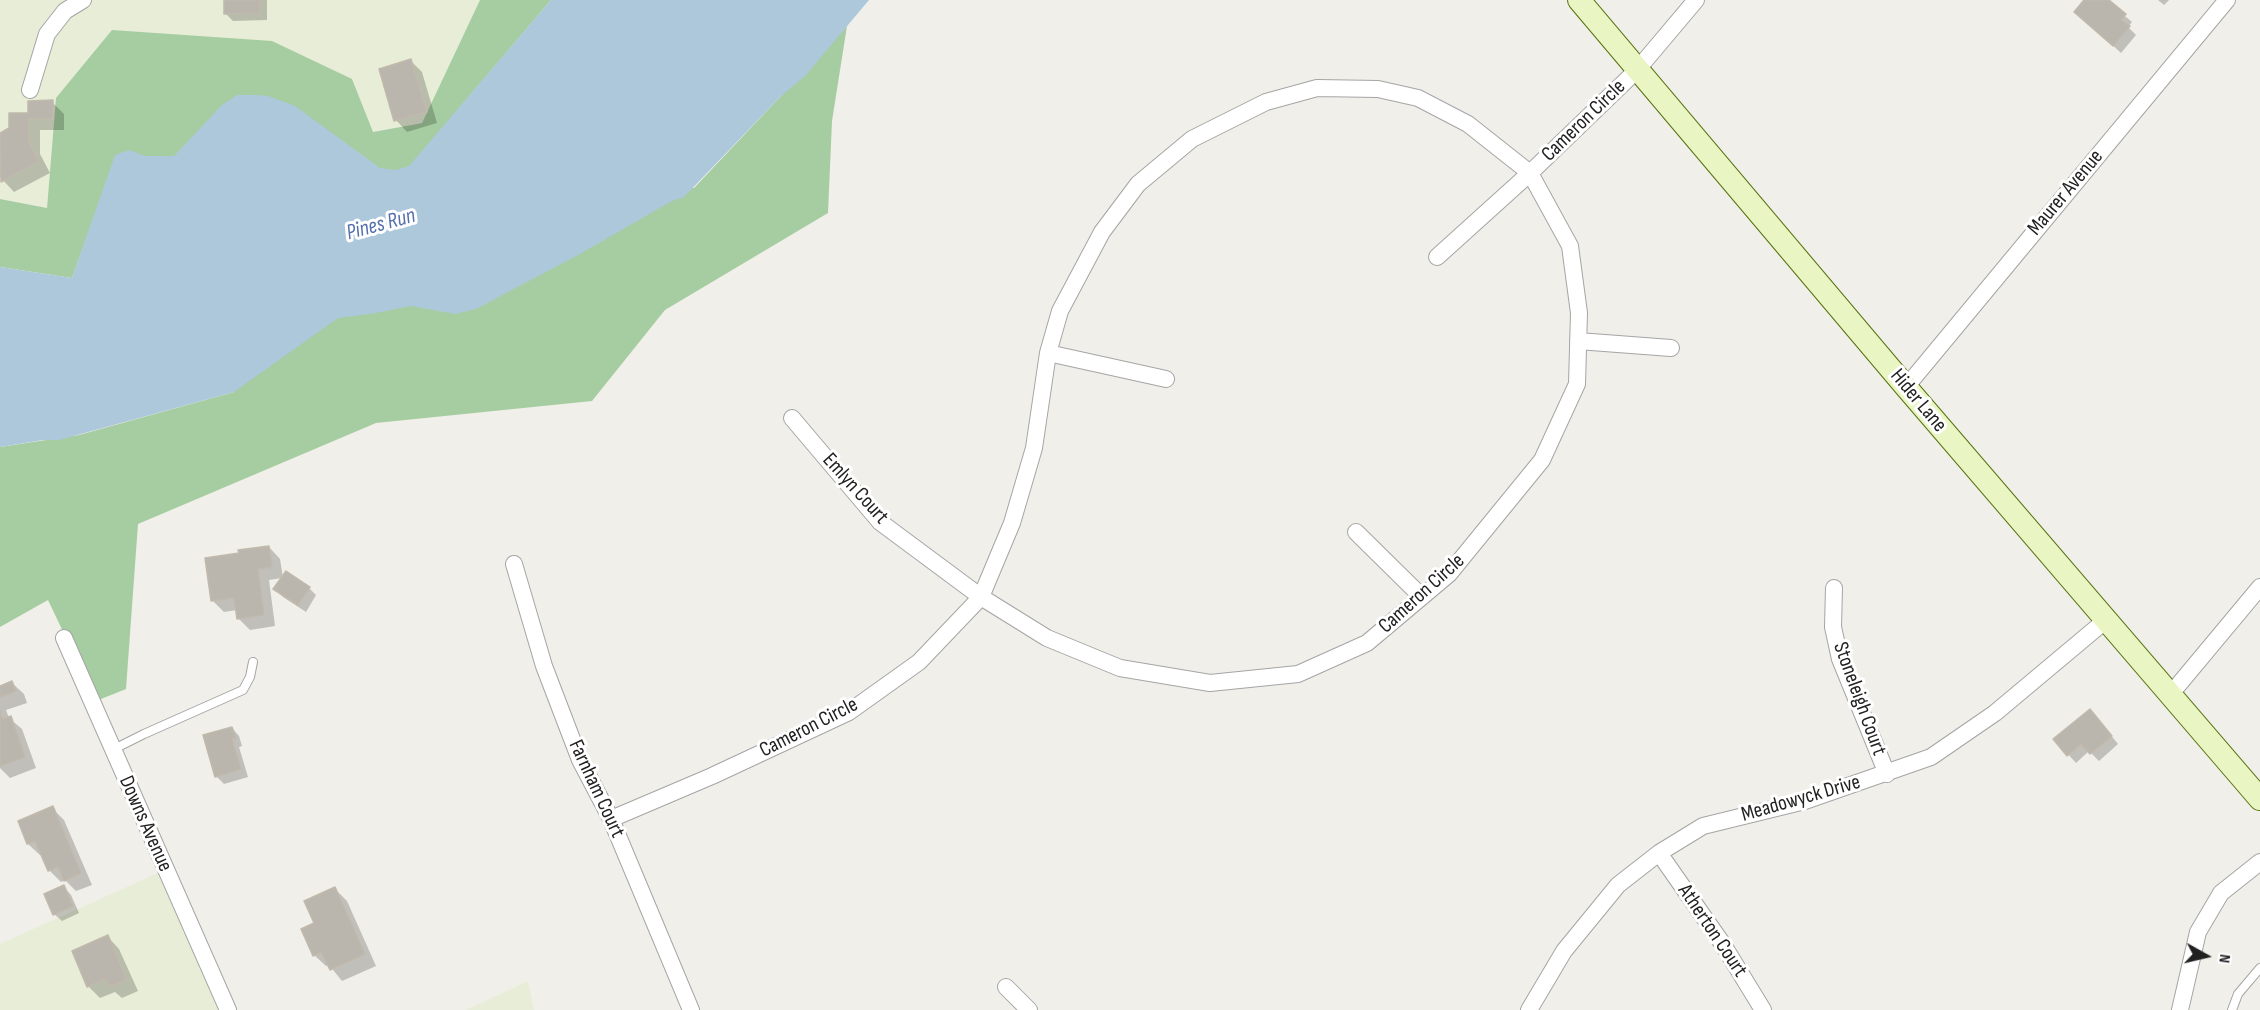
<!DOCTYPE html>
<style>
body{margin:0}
#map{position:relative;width:2260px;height:1010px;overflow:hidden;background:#f1efe9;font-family:"Sofia Sans Condensed",sans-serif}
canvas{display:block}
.north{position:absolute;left:2176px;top:926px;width:60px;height:60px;-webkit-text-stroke:4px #fff;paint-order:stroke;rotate:98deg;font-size:16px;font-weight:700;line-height:24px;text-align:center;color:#212121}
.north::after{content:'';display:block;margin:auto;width:21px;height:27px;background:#212121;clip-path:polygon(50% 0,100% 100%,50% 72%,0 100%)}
</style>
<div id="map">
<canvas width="2260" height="1010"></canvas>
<div class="north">N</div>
</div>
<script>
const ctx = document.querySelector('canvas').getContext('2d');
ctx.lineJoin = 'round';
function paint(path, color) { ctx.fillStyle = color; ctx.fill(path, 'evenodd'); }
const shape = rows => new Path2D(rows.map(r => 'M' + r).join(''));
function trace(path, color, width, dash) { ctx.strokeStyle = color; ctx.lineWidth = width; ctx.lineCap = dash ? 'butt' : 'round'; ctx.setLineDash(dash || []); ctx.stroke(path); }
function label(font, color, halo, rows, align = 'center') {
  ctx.font = font + ' "Sofia Sans Condensed",sans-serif'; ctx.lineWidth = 6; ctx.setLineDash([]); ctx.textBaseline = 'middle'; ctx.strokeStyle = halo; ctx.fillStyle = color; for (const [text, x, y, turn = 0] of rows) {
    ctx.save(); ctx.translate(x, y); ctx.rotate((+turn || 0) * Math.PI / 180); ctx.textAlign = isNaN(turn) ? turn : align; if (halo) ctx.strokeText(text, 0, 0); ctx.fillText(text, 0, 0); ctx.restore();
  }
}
paint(shape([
 [0,0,480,0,422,123,372,132,352,79,56,98,47,208,0,199],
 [169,868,232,1010,0,1010,0,944],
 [528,981,534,1010,466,1010]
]), '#e7edd6');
paint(shape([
 [480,0,551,0,410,166,694,188,847,26,832,121,828,213,665,310,592,401,376,423,138,524,126,689,96,701,48,600,0,627,0,447,79,435,234,392,174,156,116,156,72,278,0,267,0,199,47,208,56,98,112,30,272,41,352,79,373,132,422,123]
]), '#a6cda1');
paint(shape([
 [551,0,869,0,805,76,780,97,684,197,672,201,578,255,476,309,455,314,411,306,376,313,338,318,234,392,59,440,43,440,0,447,0,267,72,278,115,155,129,150,145,156,174,156,222,105,237,95,256,95,268,96,295,106,380,168,396,170,409,166]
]), '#adc8db');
paint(shape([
 [225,0,267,0,267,20,233,21,225,13],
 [2086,0,2106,0,2132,22,2128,27,2136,35,2121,53,2105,38],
 [2158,0,2169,0,2164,5],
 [411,61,422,72,437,123,407,132,396,120],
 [52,102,64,114,64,130,40,130,40,154,50,173,14,192,0,177,0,135],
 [269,547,280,559,283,578,309,588,316,595,306,612,283,597,275,589,282,578,269,580,275,626,250,630,238,618,237,610,224,612,212,600],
 [12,683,24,694,27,703,6,710,9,718,22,729,36,768,10,778,0,768,0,687],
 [2097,718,2118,744,2099,761,2089,751,2076,763,2055,740],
 [232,728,239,736,242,746,239,747,248,777,224,784,216,776],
 [52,808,64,820,92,885,76,891,65,880,61,882,50,871,43,854,40,855,28,844,20,822],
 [64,887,71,895,79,913,62,921,54,914],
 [335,889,347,901,376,966,342,981,329,965,326,966,314,955],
 [108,937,119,949,138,991,122,998,115,992,100,998,89,987,74,952]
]), '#0003');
const building = shape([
 [224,0,260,0,260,13,224,14,224,0],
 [2084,0,2109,0,2126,14,2121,20,2130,26,2113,46,2074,12,2084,0],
 [411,59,427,112,394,121,379,69,411,59],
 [53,100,53,119,29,119,29,141,39,161,1,182,0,133,9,128,9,113,28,113,28,101,53,100],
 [269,546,272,567,258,569,264,615,237,619,234,598,211,601,205,558,239,553,238,550,269,546],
 [286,571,310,587,298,605,273,589,286,571],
 [12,681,16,691,0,697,0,686,12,681],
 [2090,709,2112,736,2090,754,2081,744,2067,756,2053,739,2090,709],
 [0,711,3,719,11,716,25,757,0,766,0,711],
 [232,727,236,738,232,739,241,769,215,777,203,735,232,727],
 [53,806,81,873,64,881,58,867,48,871,35,841,27,844,18,821,53,806],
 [64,885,73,906,53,915,44,894,64,885],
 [335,887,365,954,330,970,321,952,313,956,301,929,314,923,304,901,335,887],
 [108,935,127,980,109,987,106,979,87,987,72,951,108,935]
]);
paint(building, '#bab6ae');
trace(building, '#c1b9ac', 1.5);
const lane = shape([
 [112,750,144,734,243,690,250,677,253,662],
 [2232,1010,2238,994,2260,968]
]);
const street = shape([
 [30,90,47,34,65,11,83,0],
 [1437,257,1530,173,1637,70,1696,0],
 [1578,341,1671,348],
 [1048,353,1166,379],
 [1906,387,2227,0],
 [1356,532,1422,597],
 [514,564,544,666,580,760,611,819,691,1010],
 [1834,588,1833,627,1840,659,1887,774],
 [64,638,228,1010],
 [2170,695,2260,587],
 [611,819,712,776,849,712,919,662,981,597,1012,523,1034,448,1048,353,1060,311,1102,232,1138,184,1192,139,1266,102,1317,88,1378,89,1418,98,1468,124,1530,173,1570,246,1579,313,1577,384,1542,460,1449,574,1367,643,1298,674,1210,683,1120,668,1047,638,981,597,880,522,792,418],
 [1659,853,1722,943,1763,1010],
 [1006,987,1029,1010],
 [1529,1010,1564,951,1618,885,1659,853,1703,826,1805,801,1931,757,1995,713,2106,620],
 [2180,1010,2198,932,2221,893,2260,862]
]);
const secondary = shape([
 [1579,0,1906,387,2260,799]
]);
trace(lane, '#a5a5a5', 10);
trace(street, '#a5a5a5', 18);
trace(secondary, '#55720e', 24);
trace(lane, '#fff', 8);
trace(street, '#fff', 16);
trace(secondary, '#e9f5c2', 22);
label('21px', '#212121', '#fff', [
 ["Cameron Circle",1584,121,-44],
 ["Maurer Avenue",2066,193,-50],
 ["Hider Lane",1918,401,50],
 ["Emlyn Court",855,489,48],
 ["Cameron Circle",1422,594,-42],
 ["Stoneleigh Court",1859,699,70],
 ["Cameron Circle",809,728,-27],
 ["Farnham Court",596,789,65],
 ["Meadowyck Drive",1801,799,-16],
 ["Downs Avenue",145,824,66],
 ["Atherton Court",1712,931,56]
]);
label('italic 22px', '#546fab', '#fff', [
 ["Pines Run",381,225,-15]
]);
</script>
